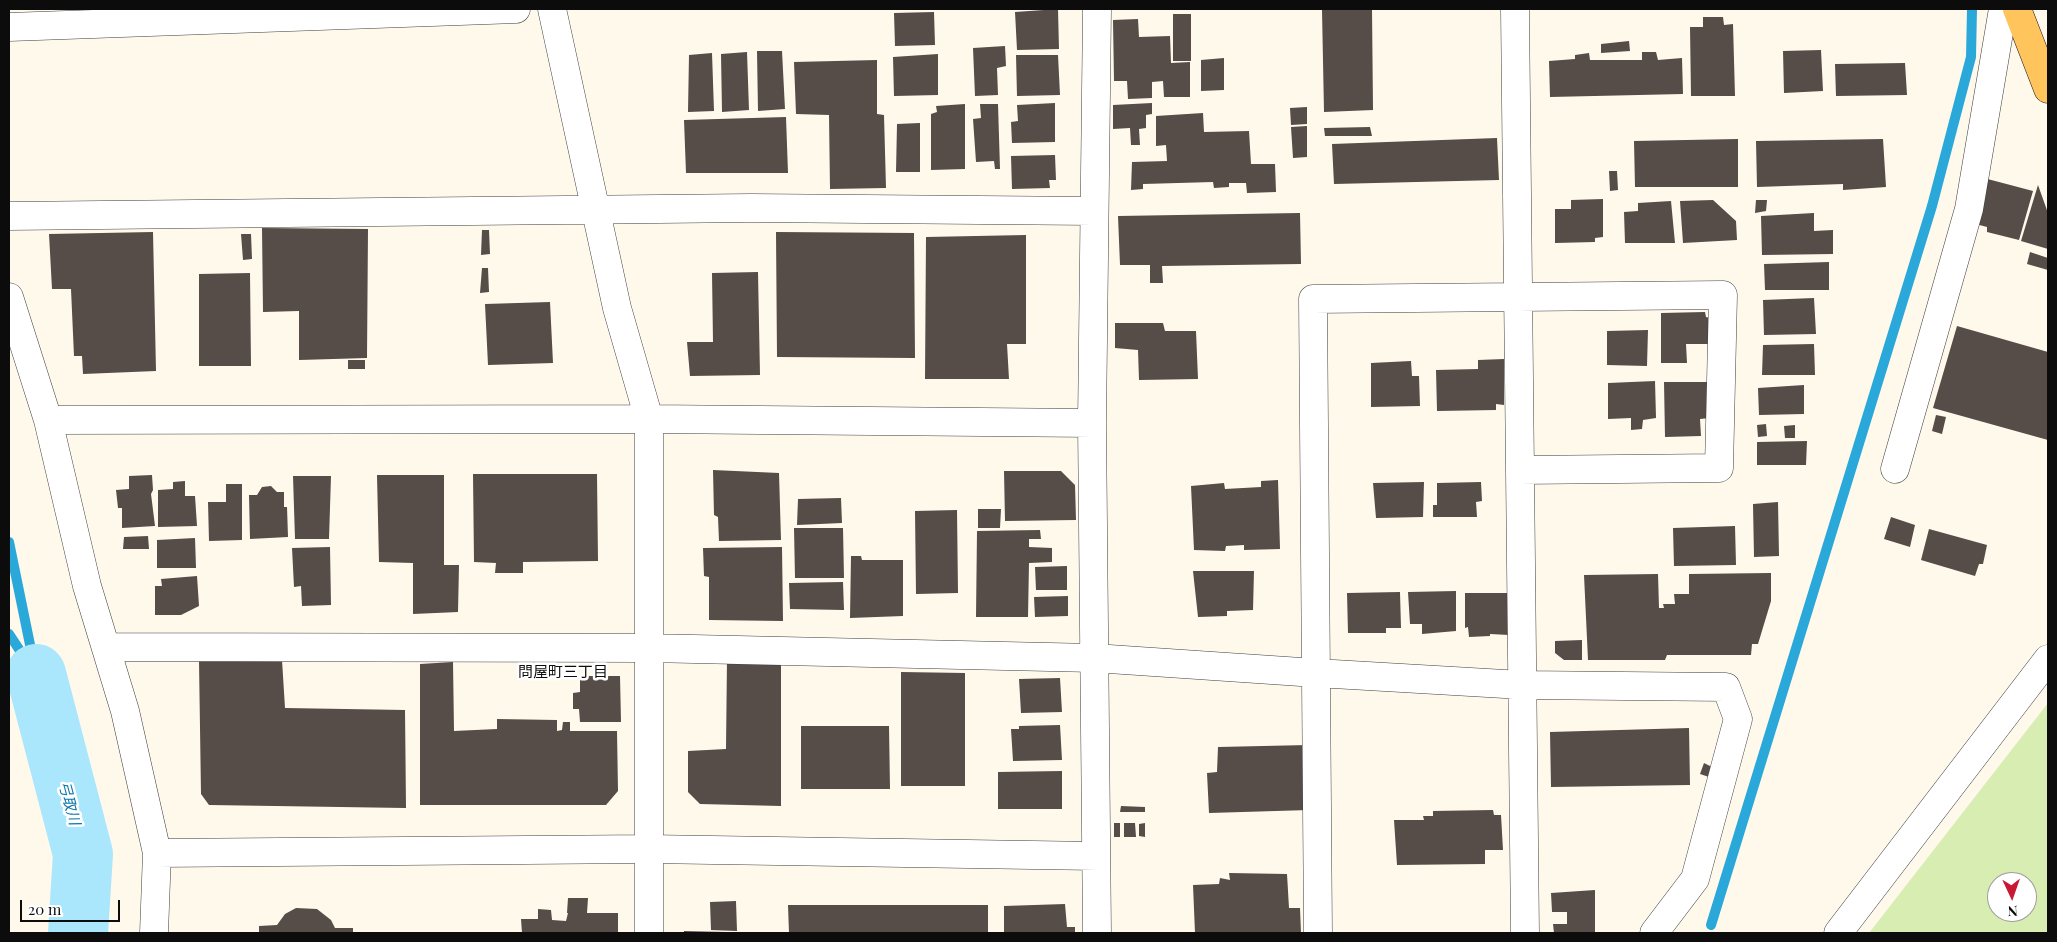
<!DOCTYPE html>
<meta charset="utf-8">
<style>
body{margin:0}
#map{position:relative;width:2057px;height:942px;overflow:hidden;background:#fff9ec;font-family:"Playfair Display",serif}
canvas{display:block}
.frame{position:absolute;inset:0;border:10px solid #0c0c0c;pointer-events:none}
.north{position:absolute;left:1987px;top:872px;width:50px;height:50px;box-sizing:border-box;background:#fff;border:1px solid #9e9e9e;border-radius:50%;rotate:177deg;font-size:14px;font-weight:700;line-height:20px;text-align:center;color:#0c0c0c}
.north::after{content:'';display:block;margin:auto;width:18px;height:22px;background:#c91834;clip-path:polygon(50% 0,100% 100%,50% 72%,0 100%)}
.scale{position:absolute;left:20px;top:900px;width:100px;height:22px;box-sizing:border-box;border:2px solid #0c0c0c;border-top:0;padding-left:6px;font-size:15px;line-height:18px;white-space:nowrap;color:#0c0c0c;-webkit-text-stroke:4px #fff;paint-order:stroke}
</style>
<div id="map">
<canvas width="2057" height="942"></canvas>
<div class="frame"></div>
<div class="north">N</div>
<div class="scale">20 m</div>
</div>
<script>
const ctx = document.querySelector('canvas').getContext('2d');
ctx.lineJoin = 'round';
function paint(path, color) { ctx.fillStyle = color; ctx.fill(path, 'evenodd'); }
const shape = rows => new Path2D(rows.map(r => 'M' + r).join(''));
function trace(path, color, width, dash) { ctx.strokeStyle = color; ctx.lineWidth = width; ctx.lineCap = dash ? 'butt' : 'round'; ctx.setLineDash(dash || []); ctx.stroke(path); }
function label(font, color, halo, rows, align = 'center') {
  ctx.font = font + ' "Playfair Display","Noto Sans JP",serif'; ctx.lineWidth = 5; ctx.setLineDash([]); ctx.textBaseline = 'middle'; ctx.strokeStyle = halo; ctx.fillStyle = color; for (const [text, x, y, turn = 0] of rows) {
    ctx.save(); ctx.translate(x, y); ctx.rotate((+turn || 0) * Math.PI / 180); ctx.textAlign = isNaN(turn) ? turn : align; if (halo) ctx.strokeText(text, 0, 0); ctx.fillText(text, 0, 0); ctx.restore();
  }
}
paint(shape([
 [2048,703,2048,933,1869,933],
 [1997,882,2027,882,2027,912,1997,912]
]), '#d7edb1');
trace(shape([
 [9,542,36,674],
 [9,634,32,669],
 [1711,925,1932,206,1971,57,1972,9]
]), '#2ba8da', 10);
trace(shape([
 [36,674,83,854,78,933]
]), '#abe7fc', 60);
paint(shape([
 [1058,9,1059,49,1017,50,1015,12],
 [1372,9,1373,110,1324,112,1322,10],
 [934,12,935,45,895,46,894,13],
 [1173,14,1191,14,1191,61,1173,61],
 [1703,17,1723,17,1724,25,1733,24,1735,96,1691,96,1690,27,1703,27],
 [1138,19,1139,37,1170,36,1171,63,1190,62,1190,97,1164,97,1163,81,1152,82,1152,98,1128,99,1127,81,1114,81,1113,20],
 [1629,41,1630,51,1601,53,1601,44],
 [1005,46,1006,66,997,68,998,95,975,96,973,48],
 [1821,50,1823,91,1784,93,1783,51],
 [757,51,782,51,785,109,758,111],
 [747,52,749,110,722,112,721,54],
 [1642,52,1656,52,1658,60,1682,58,1683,94,1550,97,1549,61,1575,59,1575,55,1589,53,1590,60,1642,60],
 [712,53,714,111,688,112,689,55],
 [938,54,938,95,894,96,893,57],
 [1016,55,1058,55,1060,95,1017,96],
 [1224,58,1224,90,1201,91,1201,60],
 [877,60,877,114,884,115,886,188,830,189,829,115,796,114,794,62],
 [1905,63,1907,95,1836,96,1835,64],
 [1055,103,1055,142,1012,143,1011,122,1018,121,1017,105],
 [1152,103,1152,114,1146,115,1146,128,1139,129,1140,145,1131,145,1130,128,1113,129,1113,105],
 [965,104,965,169,931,170,931,114,937,112,936,106],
 [980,104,998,104,1000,169,995,169,994,161,976,162,973,119,981,118],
 [1307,107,1307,124,1291,125,1290,108],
 [1203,113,1204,132,1249,131,1251,164,1275,164,1276,192,1247,193,1246,183,1229,183,1229,187,1214,188,1213,182,1143,184,1143,189,1131,190,1132,162,1167,161,1166,145,1156,146,1156,116],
 [786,117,788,173,686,173,684,120],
 [920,123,920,172,896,172,897,124],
 [1307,126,1307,157,1293,158,1291,127],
 [1370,127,1372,136,1325,136,1324,128],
 [1497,138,1499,180,1334,184,1332,144],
 [1738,139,1738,187,1635,187,1634,141],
 [1883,139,1886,187,1843,190,1843,184,1757,187,1756,141],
 [1055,155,1056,180,1049,180,1050,188,1012,189,1011,156],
 [1609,171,1617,171,1618,190,1610,191],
 [1980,177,2033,191,2019,240,1987,232,1987,227,1968,222],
 [2038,185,2048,213,2048,249,2021,241],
 [1603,199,1603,237,1595,238,1595,242,1555,243,1555,209,1571,209,1571,200],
 [1713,200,1736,221,1737,240,1683,243,1680,201],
 [1756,200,1767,200,1766,211,1755,213],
 [1671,201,1675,243,1625,243,1624,212,1638,211,1638,203],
 [1300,213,1301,264,1162,266,1163,283,1150,283,1150,265,1120,265,1118,216],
 [1814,213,1814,231,1833,230,1833,254,1762,255,1761,216],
 [262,228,368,229,367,358,299,360,299,311,263,312],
 [482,230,489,230,490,254,481,255],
 [153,232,156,371,83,374,82,356,74,356,71,289,52,289,49,234],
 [776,232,914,233,915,358,777,357],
 [241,234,251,234,252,259,243,260],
 [1026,235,1026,344,1007,344,1009,379,925,379,926,237],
 [2030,252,2048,258,2048,270,2027,264],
 [1829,262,1829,290,1765,290,1764,264],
 [482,268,488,268,489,292,480,293],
 [758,272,760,375,690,376,687,342,713,342,712,273],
 [250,273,251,366,199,366,199,274],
 [1814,298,1816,334,1764,335,1763,300],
 [550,302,553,363,488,365,485,304],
 [1705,312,1706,317,1710,318,1710,344,1686,344,1687,363,1661,363,1661,313],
 [1115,323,1163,323,1165,331,1196,331,1198,379,1139,380,1138,350,1115,348],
 [1957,326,2048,352,2048,440,1933,408],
 [1648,330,1647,366,1607,365,1607,331],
 [1814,344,1815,375,1762,375,1763,345],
 [1504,359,1504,405,1496,404,1496,410,1437,411,1436,370,1478,369,1478,360],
 [348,360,365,360,365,369,348,369],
 [1411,361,1412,376,1419,376,1420,406,1371,407,1371,363],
 [1655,381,1656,418,1643,420,1642,429,1631,430,1631,418,1608,419,1608,383],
 [1664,382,1708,382,1710,418,1700,419,1701,436,1665,437],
 [1804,385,1804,414,1759,415,1758,388],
 [1936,415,1946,417,1942,434,1932,431],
 [1766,424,1767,436,1758,437,1757,425],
 [1795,425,1795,438,1785,438,1784,426],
 [1807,441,1806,465,1757,465,1757,442],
 [713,470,779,473,781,540,719,541,718,517,714,515],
 [1004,471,1061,471,1075,485,1076,520,1005,521],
 [473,474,597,474,598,561,523,562,523,573,495,573,496,563,474,562],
 [152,475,153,490,151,494,155,526,122,528,122,508,118,508,116,490,129,489,129,476],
 [377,475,444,475,444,565,459,565,458,612,413,614,413,563,379,562],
 [293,476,331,476,329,539,295,539],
 [1278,480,1280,549,1244,550,1244,545,1226,546,1225,551,1194,550,1191,486,1224,483,1225,489,1261,487,1261,481],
 [185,481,185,496,195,496,197,526,158,527,158,490,173,489,173,482],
 [1424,482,1423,517,1376,518,1373,483],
 [1481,482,1482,501,1476,502,1477,517,1433,517,1433,505,1437,505,1437,483],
 [226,484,242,484,242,540,209,541,208,502,226,502],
 [271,486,277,492,284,492,284,507,287,507,288,537,250,539,249,495,257,495,262,487],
 [841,498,842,523,797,525,798,499],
 [1778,502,1779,556,1754,557,1753,504],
 [978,509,1001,509,1000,528,978,528],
 [957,510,958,593,916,594,915,511],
 [1891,517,1915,525,1910,547,1884,539],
 [1735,526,1736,565,1674,566,1673,528],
 [794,528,843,528,844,578,795,578],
 [1929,529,1987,545,1983,564,1979,564,1975,576,1921,560],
 [1040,530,1041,539,1029,539,1029,547,1052,548,1052,562,1029,563,1028,617,976,617,977,531],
 [148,536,149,549,123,549,124,537],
 [195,538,196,568,157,568,157,540],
 [330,547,331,605,302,606,301,586,294,587,292,548],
 [782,547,783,621,709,620,709,577,704,576,703,548],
 [851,556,861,556,862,560,903,560,903,616,850,618],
 [1067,566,1067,590,1036,590,1035,567],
 [1193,571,1254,571,1253,610,1227,611,1227,616,1198,617],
 [1771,573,1771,601,1758,644,1752,644,1751,655,1667,655,1665,660,1588,660,1584,575,1658,574,1659,608,1664,608,1663,604,1675,604,1674,594,1689,594,1689,574],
 [197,576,199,606,181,615,155,615,155,586,162,586,161,579],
 [843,582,844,610,790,609,789,583],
 [1456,591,1456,631,1422,634,1422,624,1410,624,1408,592],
 [1400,592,1401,628,1386,628,1386,633,1348,633,1347,593],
 [1465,593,1509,593,1509,635,1490,634,1490,636,1469,637,1468,627,1465,628],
 [1068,596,1068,616,1035,617,1034,597],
 [1582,640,1582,660,1564,660,1555,653,1555,641],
 [781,657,781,806,700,804,688,792,688,751,726,749,727,659],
 [282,660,285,708,405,710,406,808,209,805,201,794,199,661],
 [453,662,454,731,497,729,497,719,557,720,557,731,562,730,563,722,570,722,570,731,617,731,618,791,606,805,420,805,420,664],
 [901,672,965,673,965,786,901,786],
 [580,676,620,676,621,722,580,722,579,709,573,709,573,693,580,692],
 [1060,678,1062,712,1021,713,1019,679],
 [1060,725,1062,760,1013,761,1011,729,1019,729,1019,726],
 [801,726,889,726,890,789,801,789],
 [1689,728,1690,785,1551,787,1550,732],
 [1308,745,1309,810,1209,813,1207,773,1217,772,1218,747],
 [1704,763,1712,767,1709,777,1700,774],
 [1062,771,1062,809,998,809,998,772],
 [1121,806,1145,807,1145,812,1120,812],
 [1493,810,1494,815,1501,815,1503,850,1485,850,1485,864,1397,865,1394,820,1424,820,1423,816,1433,816,1433,811],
 [1114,823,1120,823,1120,837,1114,837],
 [1124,823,1135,823,1136,837,1124,837],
 [1145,823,1145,837,1139,836,1139,824],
 [1229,873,1287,874,1289,908,1300,908,1301,933,1195,933,1193,885,1219,884,1220,878,1230,880],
 [1595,890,1595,933,1554,933,1553,924,1567,924,1567,912,1552,912,1551,893],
 [568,898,588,898,587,913,618,913,618,933,522,933,521,919,538,919,538,909,551,910,552,920,566,921,568,913,567,913],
 [736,901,737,931,711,930,710,902],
 [1065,904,1067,927,1075,927,1075,933,1004,933,1004,906],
 [788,905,988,905,988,933,789,933],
 [296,908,317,909,331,920,335,928,353,928,353,933,259,933,259,926,277,925,285,914],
 [684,931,726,932,726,933,684,933]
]), '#564c48');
const minor = shape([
 [552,9,617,308,649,419,649,933],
 [1097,9,1092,423,1097,933],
 [1515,9,1525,933],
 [9,27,516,9],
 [9,216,751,208,1093,211],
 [9,297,48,420,87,586,125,711,157,853,154,933],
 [48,420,649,419,1092,423],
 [1895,469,1969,209,2003,9],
 [106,647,649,648,1094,658,1316,673,1522,685,1726,687,1738,719,1695,879,1654,933],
 [157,853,648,849,1096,856],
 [1318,933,1313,299,1723,295,1719,468,1520,470],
 [1838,933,2048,659]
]);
const major = shape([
 [2017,9,2048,89]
]);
trace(minor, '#3f3f3f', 29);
trace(major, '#1d1d1d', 29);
trace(minor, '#fff', 28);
trace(major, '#ffc45c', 28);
label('15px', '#0c0c0c', '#fff', [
 ["問屋町三丁目",563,672]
]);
label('italic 15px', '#0a76a9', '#fff', [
 ["弓取川",69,803,75]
]);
</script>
